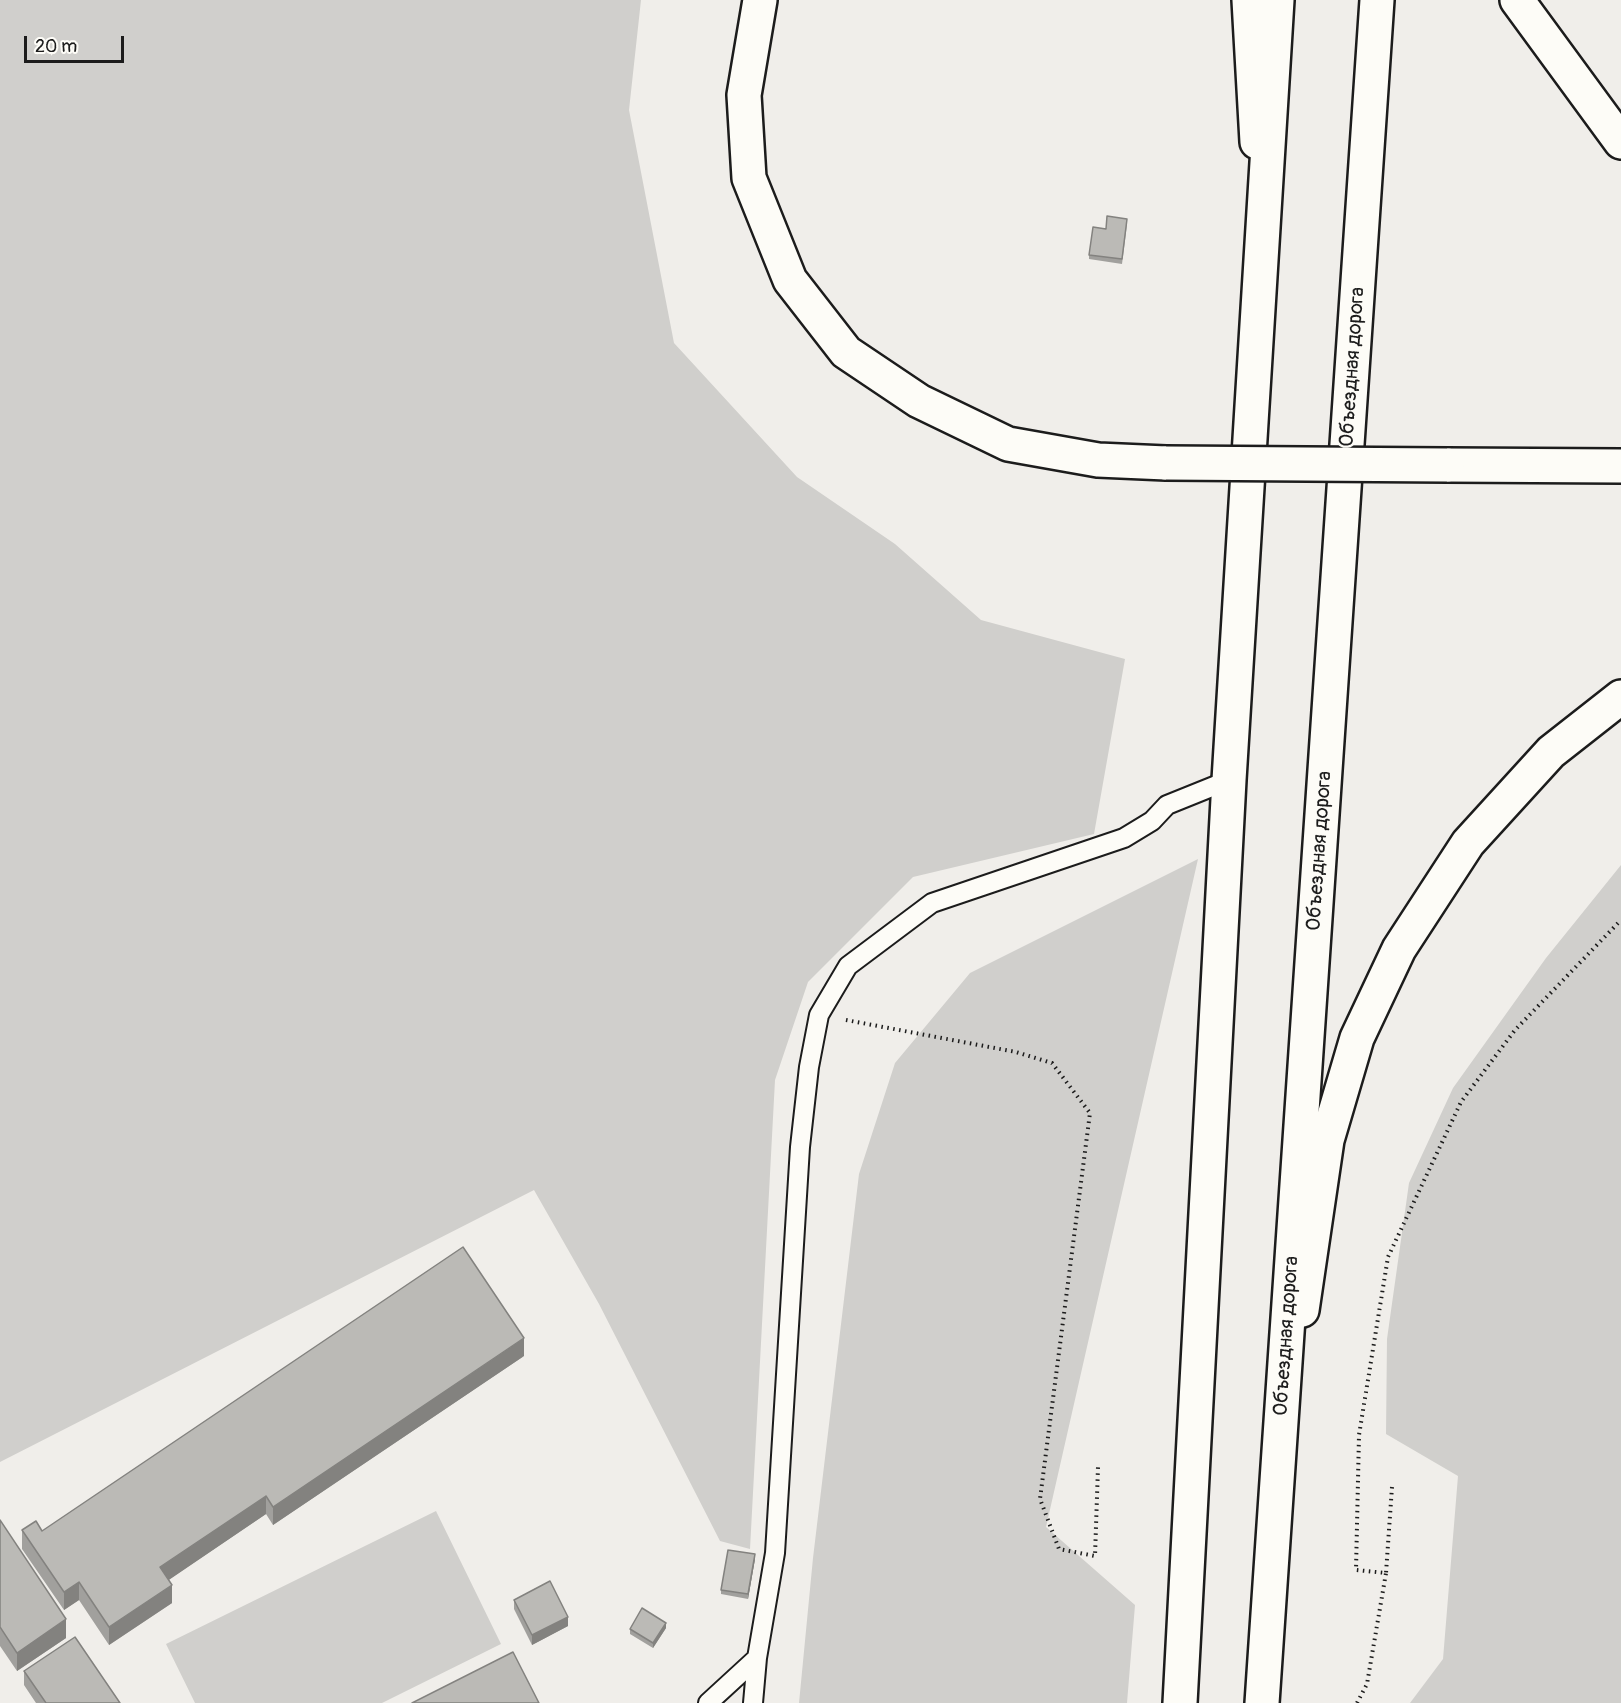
<!DOCTYPE html>
<meta charset="utf-8">
<style>
body{margin:0}
#map{position:relative;width:1621px;height:1703px;overflow:hidden;background:#f0eeea;font-family:Pangolin,sans-serif}
canvas{display:block}
.scale{position:absolute;left:24px;top:36px;width:100px;height:27px;box-sizing:border-box;border:3px solid #1c1c1c;border-top:0;padding-left:8px;font-size:18px;line-height:21px;white-space:nowrap;color:#1c1c1c;-webkit-text-stroke:4px #fdfcf7;paint-order:stroke}
</style>
<div id="map">
<canvas width="1621" height="1703"></canvas>
<div class="scale">20 m</div>
</div>
<script>
const ctx = document.querySelector('canvas').getContext('2d');
ctx.lineJoin = 'round';
function paint(path, color) { ctx.fillStyle = color; ctx.fill(path, 'evenodd'); }
const shape = rows => new Path2D(rows.map(r => 'M' + r).join(''));
function trace(path, color, width, dash) { ctx.strokeStyle = color; ctx.lineWidth = width; ctx.lineCap = dash ? 'butt' : 'round'; ctx.setLineDash(dash || []); ctx.stroke(path); }
function label(font, color, halo, rows, align = 'center') {
  ctx.font = font + ' Pangolin,sans-serif'; ctx.lineWidth = 4.5; ctx.setLineDash([]); ctx.textBaseline = 'middle'; ctx.strokeStyle = halo; ctx.fillStyle = color; for (const [text, x, y, turn = 0] of rows) {
    ctx.save(); ctx.translate(x, y); ctx.rotate((+turn || 0) * Math.PI / 180); ctx.textAlign = isNaN(turn) ? turn : align; if (halo) ctx.strokeText(text, 0, 0); ctx.fillText(text, 0, 0); ctx.restore();
  }
}
paint(shape([
 [0,0,641,0,629,110,674,343,797,477,895,544,981,620,1125,659,1094,834,913,877,808,982,775,1080,750,1549,720,1541,599,1304,534,1190,0,1462],
 [1198,859,1046,1527,1135,1605,1127,1703,799,1703,813,1558,859,1174,895,1063,970,973],
 [1621,865,1621,1703,1410,1703,1443,1659,1458,1476,1386,1434,1387,1339,1409,1183,1453,1088,1546,958],
 [436,1511,501,1644,382,1703,195,1703,166,1644]
]), '#d0cfcc');
const service = shape([
 [708,1703,757,1658,775,1553,800,1147,809,1067,819,1015,848,966,932,903,1124,838,1152,821,1167,805,1229,780],
 [753,1703,757,1658]
]);
const secondary = shape([
 [760,0,744,95,749,178,790,280,846,352,919,401,1008,444,1098,460,1166,463],
 [1249,0,1257,142],
 [1517,0,1621,142],
 [1447,465,1621,466],
 [1302,1310,1327,1140,1357,1038,1399,949,1468,843,1551,752,1621,697]
]);
const primary = shape([
 [1180,1703,1229,780,1277,0],
 [1262,1703,1377,0]
]);
trace(service, '#1c1c1c', 22);
trace(secondary, '#1c1c1c', 38);
trace(primary, '#1c1c1c', 38);
trace(shape([
 [846,1020,1016,1052,1052,1063,1090,1113,1040,1499,1059,1549,1095,1556,1098,1467],
 [1392,1487,1386,1573,1356,1570,1359,1435,1388,1257,1461,1102,1515,1030,1621,920],
 [1357,1703,1367,1684,1386,1573]
]), '#1c1c1c', 4, [1.5, 4.5]);
trace(service, '#fdfcf7', 18);
trace(secondary, '#fdfcf7', 33);
trace(primary, '#fdfcf7', 33);
const secondaryBridge = shape([
 [1166,463,1447,465]
]);
trace(secondaryBridge, '#1c1c1c', 38, []);
trace(secondaryBridge, '#fdfcf7', 33);
paint(shape([
 [1127,224,1122,264,1089,259,1089,255,1106,229],
 [524,1356,273,1525,266,1514,168,1580,172,1603,109,1645,79,1600,64,1610,22,1549,22,1530,42,1531],
 [0,1520,66,1638,17,1671,0,1646],
 [755,1559,748,1599,721,1594,721,1590],
 [514,1600,568,1626,532,1645,514,1609],
 [666,1628,653,1648,630,1634,630,1629],
 [24,1671,120,1703,36,1703,24,1685]
]), '#a1a09d');
paint(shape([
 [524,1338,524,1356,273,1525,273,1507],
 [266,1496,266,1514,160,1586,160,1567],
 [755,1554,755,1559,748,1599,748,1594],
 [79,1582,79,1600,64,1610,64,1592],
 [172,1585,172,1603,109,1645,109,1627],
 [568,1617,568,1626,532,1645,532,1635],
 [66,1619,66,1638,17,1671,17,1653],
 [666,1623,666,1628,653,1648,653,1643]
]), '#83827f');
const building = shape([
 [1107,216,1127,219,1122,259,1089,255,1093,227,1106,229,1107,216],
 [463,1247,524,1338,273,1507,266,1496,160,1567,172,1585,109,1627,79,1582,64,1592,22,1530,36,1521,42,1531,463,1247],
 [0,1520,66,1619,17,1653,0,1627,0,1520],
 [728,1550,755,1554,748,1594,721,1590,728,1550],
 [550,1581,568,1617,532,1635,514,1600,550,1581],
 [642,1608,666,1623,653,1643,630,1629,642,1608],
 [75,1637,120,1703,46,1703,24,1671,75,1637],
 [513,1652,539,1703,412,1703,513,1652]
]);
paint(building, '#bbbab6');
trace(building, '#83827f', 1.5);
label('20px', '#1c1c1c', '#fdfcf7', [
 ["Объездная дорога",1353,367,-86],
 ["Объездная дорога",1320,851,-86],
 ["Объездная дорога",1287,1336,-86]
]);
</script>
